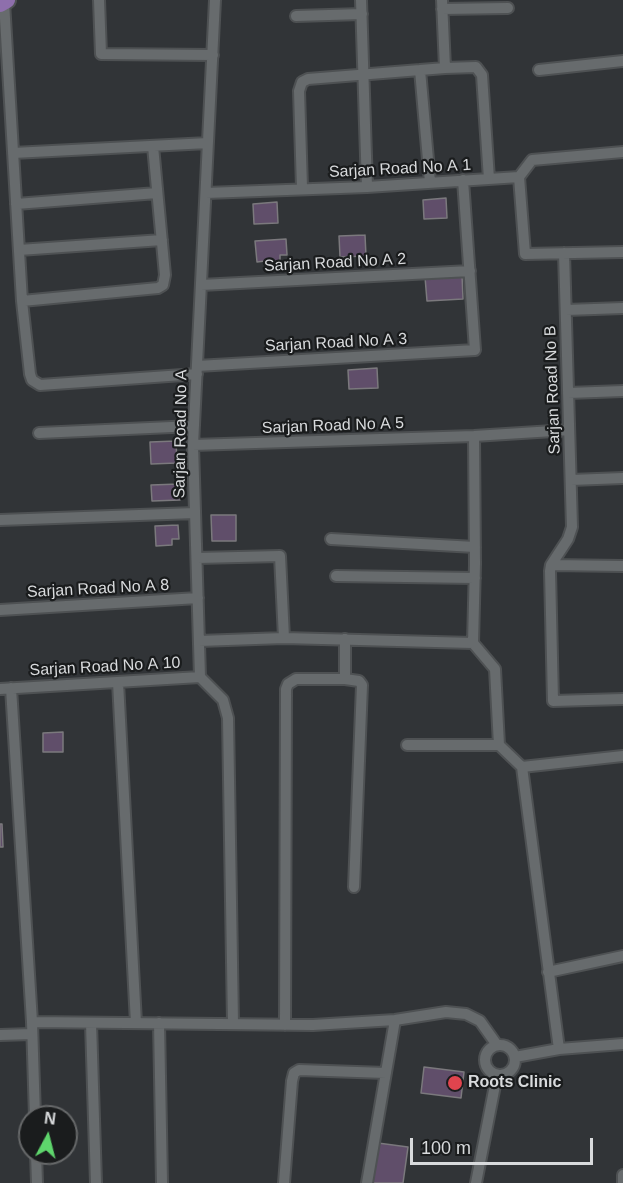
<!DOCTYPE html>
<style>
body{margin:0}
#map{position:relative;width:623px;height:1183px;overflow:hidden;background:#313437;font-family:Arial,sans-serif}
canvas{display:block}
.north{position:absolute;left:18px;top:1105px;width:60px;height:60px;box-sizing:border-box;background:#1a1c1d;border:2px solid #666869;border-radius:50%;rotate:7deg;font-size:16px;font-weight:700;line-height:24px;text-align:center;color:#d8dadc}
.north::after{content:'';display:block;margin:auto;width:21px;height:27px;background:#5ed56c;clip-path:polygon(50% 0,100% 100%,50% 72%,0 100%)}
.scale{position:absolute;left:410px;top:1138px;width:183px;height:27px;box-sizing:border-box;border:3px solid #d8dadc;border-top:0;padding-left:8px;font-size:18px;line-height:21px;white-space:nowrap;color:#d8dadc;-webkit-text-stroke:4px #1a1c1d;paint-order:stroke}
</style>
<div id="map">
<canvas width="623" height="1183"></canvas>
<div class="north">N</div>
<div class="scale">100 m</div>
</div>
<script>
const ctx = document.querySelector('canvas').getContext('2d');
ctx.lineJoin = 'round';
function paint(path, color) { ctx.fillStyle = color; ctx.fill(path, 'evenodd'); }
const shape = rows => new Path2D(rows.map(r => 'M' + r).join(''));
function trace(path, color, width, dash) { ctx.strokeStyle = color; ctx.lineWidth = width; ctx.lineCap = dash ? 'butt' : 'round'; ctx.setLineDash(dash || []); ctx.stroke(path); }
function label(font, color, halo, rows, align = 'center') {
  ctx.font = font + ' Arial,sans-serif'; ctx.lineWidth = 4.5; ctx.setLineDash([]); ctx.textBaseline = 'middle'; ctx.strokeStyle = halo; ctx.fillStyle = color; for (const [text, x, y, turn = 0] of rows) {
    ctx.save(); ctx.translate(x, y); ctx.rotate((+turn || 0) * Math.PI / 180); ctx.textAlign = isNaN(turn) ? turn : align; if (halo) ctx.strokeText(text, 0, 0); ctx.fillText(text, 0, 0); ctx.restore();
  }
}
const building = shape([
 [446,198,447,218,424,219,423,200,446,198],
 [277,202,278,223,254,224,253,204,277,202],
 [365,235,366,256,340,257,339,236,365,235],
 [286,239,287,255,280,255,280,262,265,264,265,261,257,262,255,241,286,239],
 [462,275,463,299,427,301,425,277,462,275],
 [377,368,378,388,349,389,348,370,377,368],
 [176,441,177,463,151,464,150,442,176,441],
 [179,484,180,500,152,501,151,485,179,484],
 [211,515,236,515,236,541,212,541,211,515],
 [178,525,179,539,172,539,172,545,156,546,155,526,178,525],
 [63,732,63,752,43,752,43,733,63,732],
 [0,824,2,824,3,847,0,847,0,824],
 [424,1067,464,1072,461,1098,421,1093,424,1067],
 [378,1143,408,1147,403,1183,371,1183,378,1143]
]);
paint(building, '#604e6a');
trace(building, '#7b797d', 1.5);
const street = shape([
 [99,0,101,54,213,55],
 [361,0,367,187],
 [442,0,445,68],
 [4,2,22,301,30,374,32,380,40,385,197,374],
 [442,9,508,8],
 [296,16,362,14],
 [420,70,430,182],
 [539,70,623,61],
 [13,153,208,143],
 [519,177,532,160,623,152],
 [302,188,299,91,302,82,308,79,445,68,476,67,482,75,489,179],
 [206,193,367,187,519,177,525,254,623,252],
 [16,204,157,193],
 [19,250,162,240],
 [564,253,572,527,568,539,551,565,550,571,553,701,623,699],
 [201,285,470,271],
 [22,301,158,288,163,285,165,275,153,146],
 [566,310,623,308],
 [197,366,475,350,463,180],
 [568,393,623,391],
 [39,433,194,426],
 [474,436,475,564,473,643,495,669,499,745,522,767,623,756],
 [193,445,474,436,569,430],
 [571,480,623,478],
 [0,520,195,513],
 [331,539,475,547],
 [197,558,280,556,284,638],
 [551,565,623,566],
 [336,576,475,578],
 [0,610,198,598],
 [345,639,345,679],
 [199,641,284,638,473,643],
 [200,677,193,445,215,0],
 [200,677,223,700,228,718,233,1023],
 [118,682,136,1023],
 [11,688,32,1022,35,1117],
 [0,689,200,677],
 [407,745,499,745],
 [522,767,559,1049],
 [548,972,623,956],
 [32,1022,313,1025,395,1020,446,1012,466,1014,480,1021,497,1045],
 [91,1023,96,1183],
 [159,1023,162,1183],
 [285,1025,286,689,288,684,296,679,345,679,359,681,362,685,354,887],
 [0,1035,32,1034],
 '485 1060a15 15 0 1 1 30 0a15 15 0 1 1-30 0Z',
 [515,1057,559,1049,623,1044],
 [36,1153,37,1183],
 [284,1183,292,1081,294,1073,299,1070,386,1073],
 [367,1183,395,1020],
 [476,1183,497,1075],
 [623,1183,623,1175]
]);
const primary = shape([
 [0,4,7,0]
]);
trace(street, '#4e5153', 14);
trace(primary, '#4e5153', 20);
trace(street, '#676b6d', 10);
trace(primary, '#8e6fac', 16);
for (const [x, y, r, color] of [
 [455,1083,8,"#e0444e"]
]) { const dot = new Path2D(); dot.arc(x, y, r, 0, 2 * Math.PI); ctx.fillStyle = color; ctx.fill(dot); trace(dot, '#1a1c1d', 2); }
label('16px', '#d8dadc', '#1a1c1d', [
 ["Sarjan Road No A 1",400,169,-3],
 ["Sarjan Road No A 2",335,263,-3],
 ["Sarjan Road No A 3",336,343,-3],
 ["Sarjan Road No B",553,390,-92],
 ["Sarjan Road No A 5",333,426,-2],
 ["Sarjan Road No A",181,434,-89],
 ["Sarjan Road No A 8",98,589,-3],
 ["Sarjan Road No A 10",105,667,-3]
]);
label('bold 16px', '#d8dadc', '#1a1c1d', [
 ["Roots Clinic",468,1083]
], 'left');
</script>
